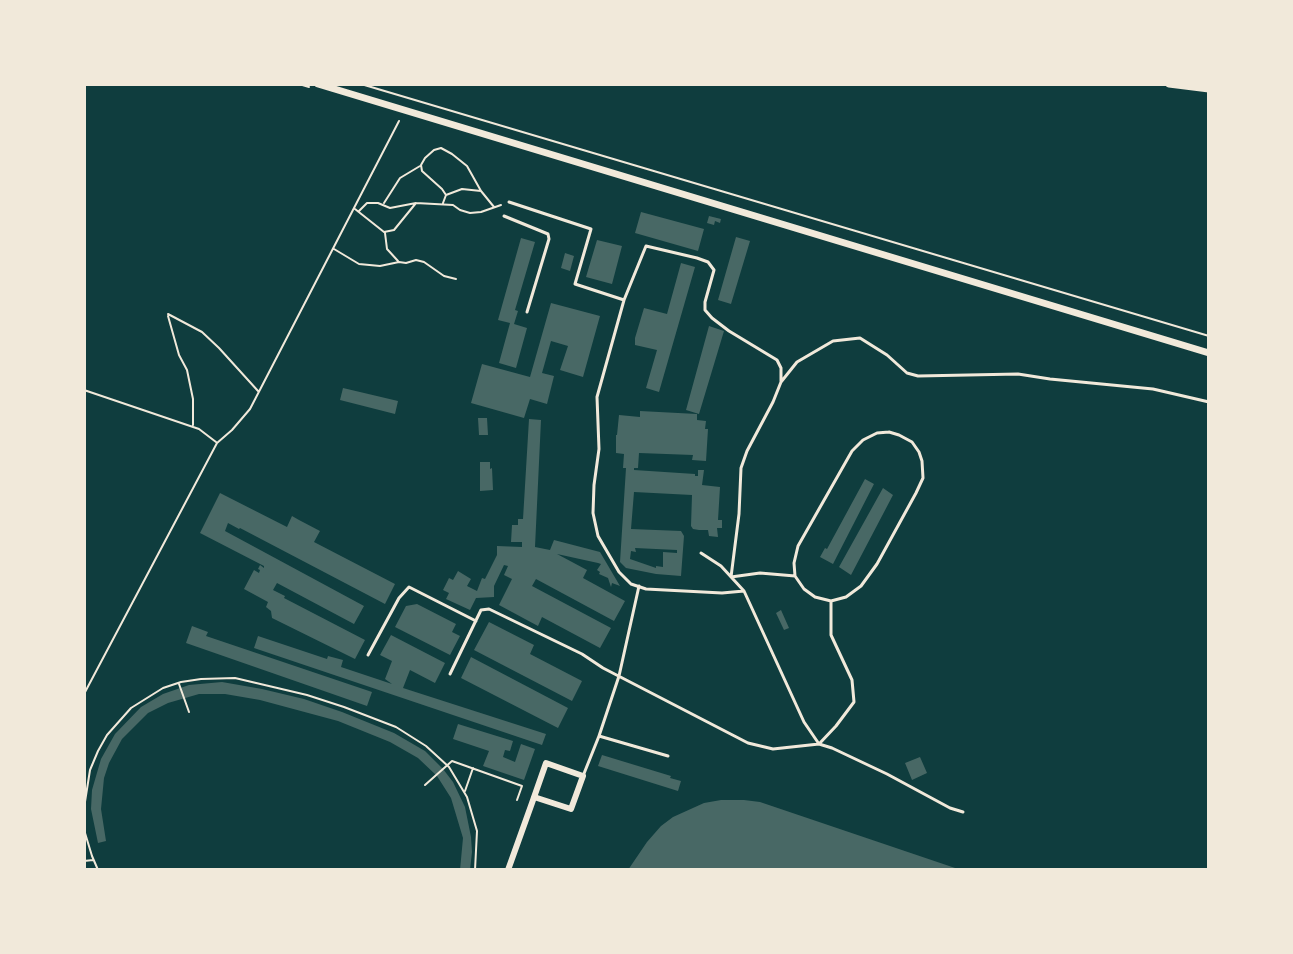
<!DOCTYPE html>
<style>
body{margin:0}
#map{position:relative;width:1293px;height:954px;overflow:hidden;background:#0f3d3e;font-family:Montserrat,sans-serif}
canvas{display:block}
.frame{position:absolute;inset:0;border:86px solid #f1e9da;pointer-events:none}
</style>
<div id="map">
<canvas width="1293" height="954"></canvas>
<div class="frame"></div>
</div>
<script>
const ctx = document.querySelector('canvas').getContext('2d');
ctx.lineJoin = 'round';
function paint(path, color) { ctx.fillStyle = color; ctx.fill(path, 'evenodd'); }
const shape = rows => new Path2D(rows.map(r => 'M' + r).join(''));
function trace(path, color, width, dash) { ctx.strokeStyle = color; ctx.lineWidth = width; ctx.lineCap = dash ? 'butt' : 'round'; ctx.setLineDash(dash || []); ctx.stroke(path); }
paint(shape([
 [641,212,704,229,698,251,635,233],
 [709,216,721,219,720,223,715,221,714,225,707,223],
 [736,237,750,241,731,304,718,300],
 [521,238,535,242,515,310,518,311,514,324,527,328,516,368,499,363,510,323,498,320],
 [597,240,622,246,612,284,586,277],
 [565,253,574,256,570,271,561,268],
 [681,263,695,267,659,392,646,388,657,350,635,345,635,338,644,308,667,314],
 [551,303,600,316,583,377,560,370,568,346,551,341,542,373,554,376,547,404,530,399,524,418,471,403,482,364,530,377],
 [709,326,724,331,699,414,686,410],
 [343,388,398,401,395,414,340,400],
 [640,411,697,414,697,420,706,421,705,429,708,429,706,461,692,460,693,455,639,453,638,468,634,468,634,470,695,474,695,476,698,476,698,470,704,470,702,485,720,487,718,520,722,520,722,528,717,528,718,537,709,536,708,530,699,530,693,529,691,526,692,495,634,492,631,529,681,531,684,536,681,576,656,574,626,568,620,562,626,468,623,468,624,454,616,453,616,435,617,435,619,415,640,417],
 [635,548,677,550,677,553,663,552,663,567,656,566,656,568,630,559,631,551,636,552],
 [478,418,487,418,488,435,479,435],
 [529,419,541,420,535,547,550,550,554,540,600,552,620,586,612,583,611,587,608,578,599,574,600,572,597,570,601,564,598,563,557,554,587,570,583,578,625,601,614,621,536,579,532,586,611,628,600,648,542,617,538,626,499,605,512,579,504,575,508,566,504,565,494,586,494,597,476,598,470,610,446,599,449,593,443,590,449,578,453,580,458,571,471,579,467,586,477,591,482,578,485,579,497,555,497,546,522,547,522,542,511,542,512,525,518,525,518,519,523,519],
 [480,462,490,462,490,469,492,468,493,490,480,491],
 [865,479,874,484,833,564,820,557,825,548,827,549],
 [883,488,893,495,851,575,839,567],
 [220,493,287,527,292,516,299,520,320,531,314,542,395,584,385,604,240,528,239,529,228,523,225,531,364,606,354,624,277,583,273,590,285,596,284,598,365,640,355,659,272,618,271,611,266,607,268,602,244,589,254,570,259,573,260,570,258,569,260,565,264,568,264,566,200,533],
 [417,604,456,624,452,632,460,636,450,655,395,627,406,606],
 [781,610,789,628,784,630,776,613],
 [489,622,534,645,530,654,582,681,572,701,474,650],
 [192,626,208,632,206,636,372,692,367,706,186,643],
 [391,635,445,663,435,683,410,670,403,688,546,734,542,745,254,648,258,636,327,659,328,656,343,660,341,667,392,684,385,679,392,661,380,655],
 [471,657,568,708,558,728,461,678],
 [222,682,262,689,304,699,342,712,394,733,425,751,443,769,453,782,465,807,471,837,472,852,470,870,460,870,463,838,451,798,437,776,418,758,390,742,338,721,260,700,225,694,199,694,168,703,148,713,122,739,109,763,104,778,101,809,106,841,98,843,91,809,92,790,101,759,115,734,141,707,163,694,189,685],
 [458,724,513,741,510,751,505,750,503,757,515,762,521,744,535,749,524,780,483,766,489,751,453,739],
 [602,755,671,776,670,778,681,781,678,791,598,766],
 [920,757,927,773,912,780,905,763],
 [721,800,744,800,760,802,961,870,628,870,647,842,661,826,673,817,704,803]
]), '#486865');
trace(shape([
 [299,84,309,87],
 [361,84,1209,336],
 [446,195,442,189,422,171,421,165,425,158,434,150,441,148,452,154,467,166,481,191],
 [384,203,400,178,420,166],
 [443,203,446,195,462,189,481,191,494,207],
 [355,209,384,232,394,230,416,203,453,205,460,210,470,213,481,212,501,205],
 [359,211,367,203,378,203,390,208,416,203],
 [385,233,387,249,398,261],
 [334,249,359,264,380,266,399,262,406,263,416,260,424,262,444,276,456,279],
 [168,314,202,332,219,348,258,391],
 [168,316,179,355,187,370,193,399,193,425],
 [84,390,199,429,216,442],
 [179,684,189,712],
 [84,694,217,443,232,430,250,409,399,121],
 [425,785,452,761,522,786,517,800],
 [465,791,473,768],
 [84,808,90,770,98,751,107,735,131,708,163,688,181,682,201,679,235,678,307,695,344,707,396,727,426,746,449,767,467,797,477,831,475,870],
 [84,812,85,833,92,856,98,870],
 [84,861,93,860]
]), '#f1e9da', 2);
trace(shape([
 [509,202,591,229,575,284,624,300,597,397,599,449,594,485,593,513,598,536,619,572,631,584,646,589,722,593,744,591],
 [504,216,548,234,549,239,527,312],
 [624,300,646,246,697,258,708,262,714,270,705,302,705,310,712,318,729,331,777,360,781,368,781,382,773,402,747,451,741,468,739,514,731,577,760,573,795,576],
 [781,382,797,362,833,341,860,338,887,355,907,373,918,376,1018,374,1050,379,1153,389,1209,402],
 [889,432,899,435,912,442,919,452,922,461,923,478,916,493,877,564,861,586,846,597,831,601,815,597,804,589,795,576,794,563,798,546,852,451,863,440,877,433,889,432],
 [701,553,721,566,744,591,804,722,819,744,836,726,854,702,852,680,831,635,831,602],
 [368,655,399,598,409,587,476,621],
 [450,674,481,610,489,609,582,654,603,668,748,743,773,749,819,744,832,748,887,774,950,808,963,812],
 [599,736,619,676,639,586],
 [583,776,599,736,668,756]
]), '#f1e9da', 3);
trace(shape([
 [508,870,532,803,546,763,583,776,571,809,534,797]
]), '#f1e9da', 6);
trace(shape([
 [318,84,1209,353],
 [1169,84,1209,89]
]), '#f1e9da', 7);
</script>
